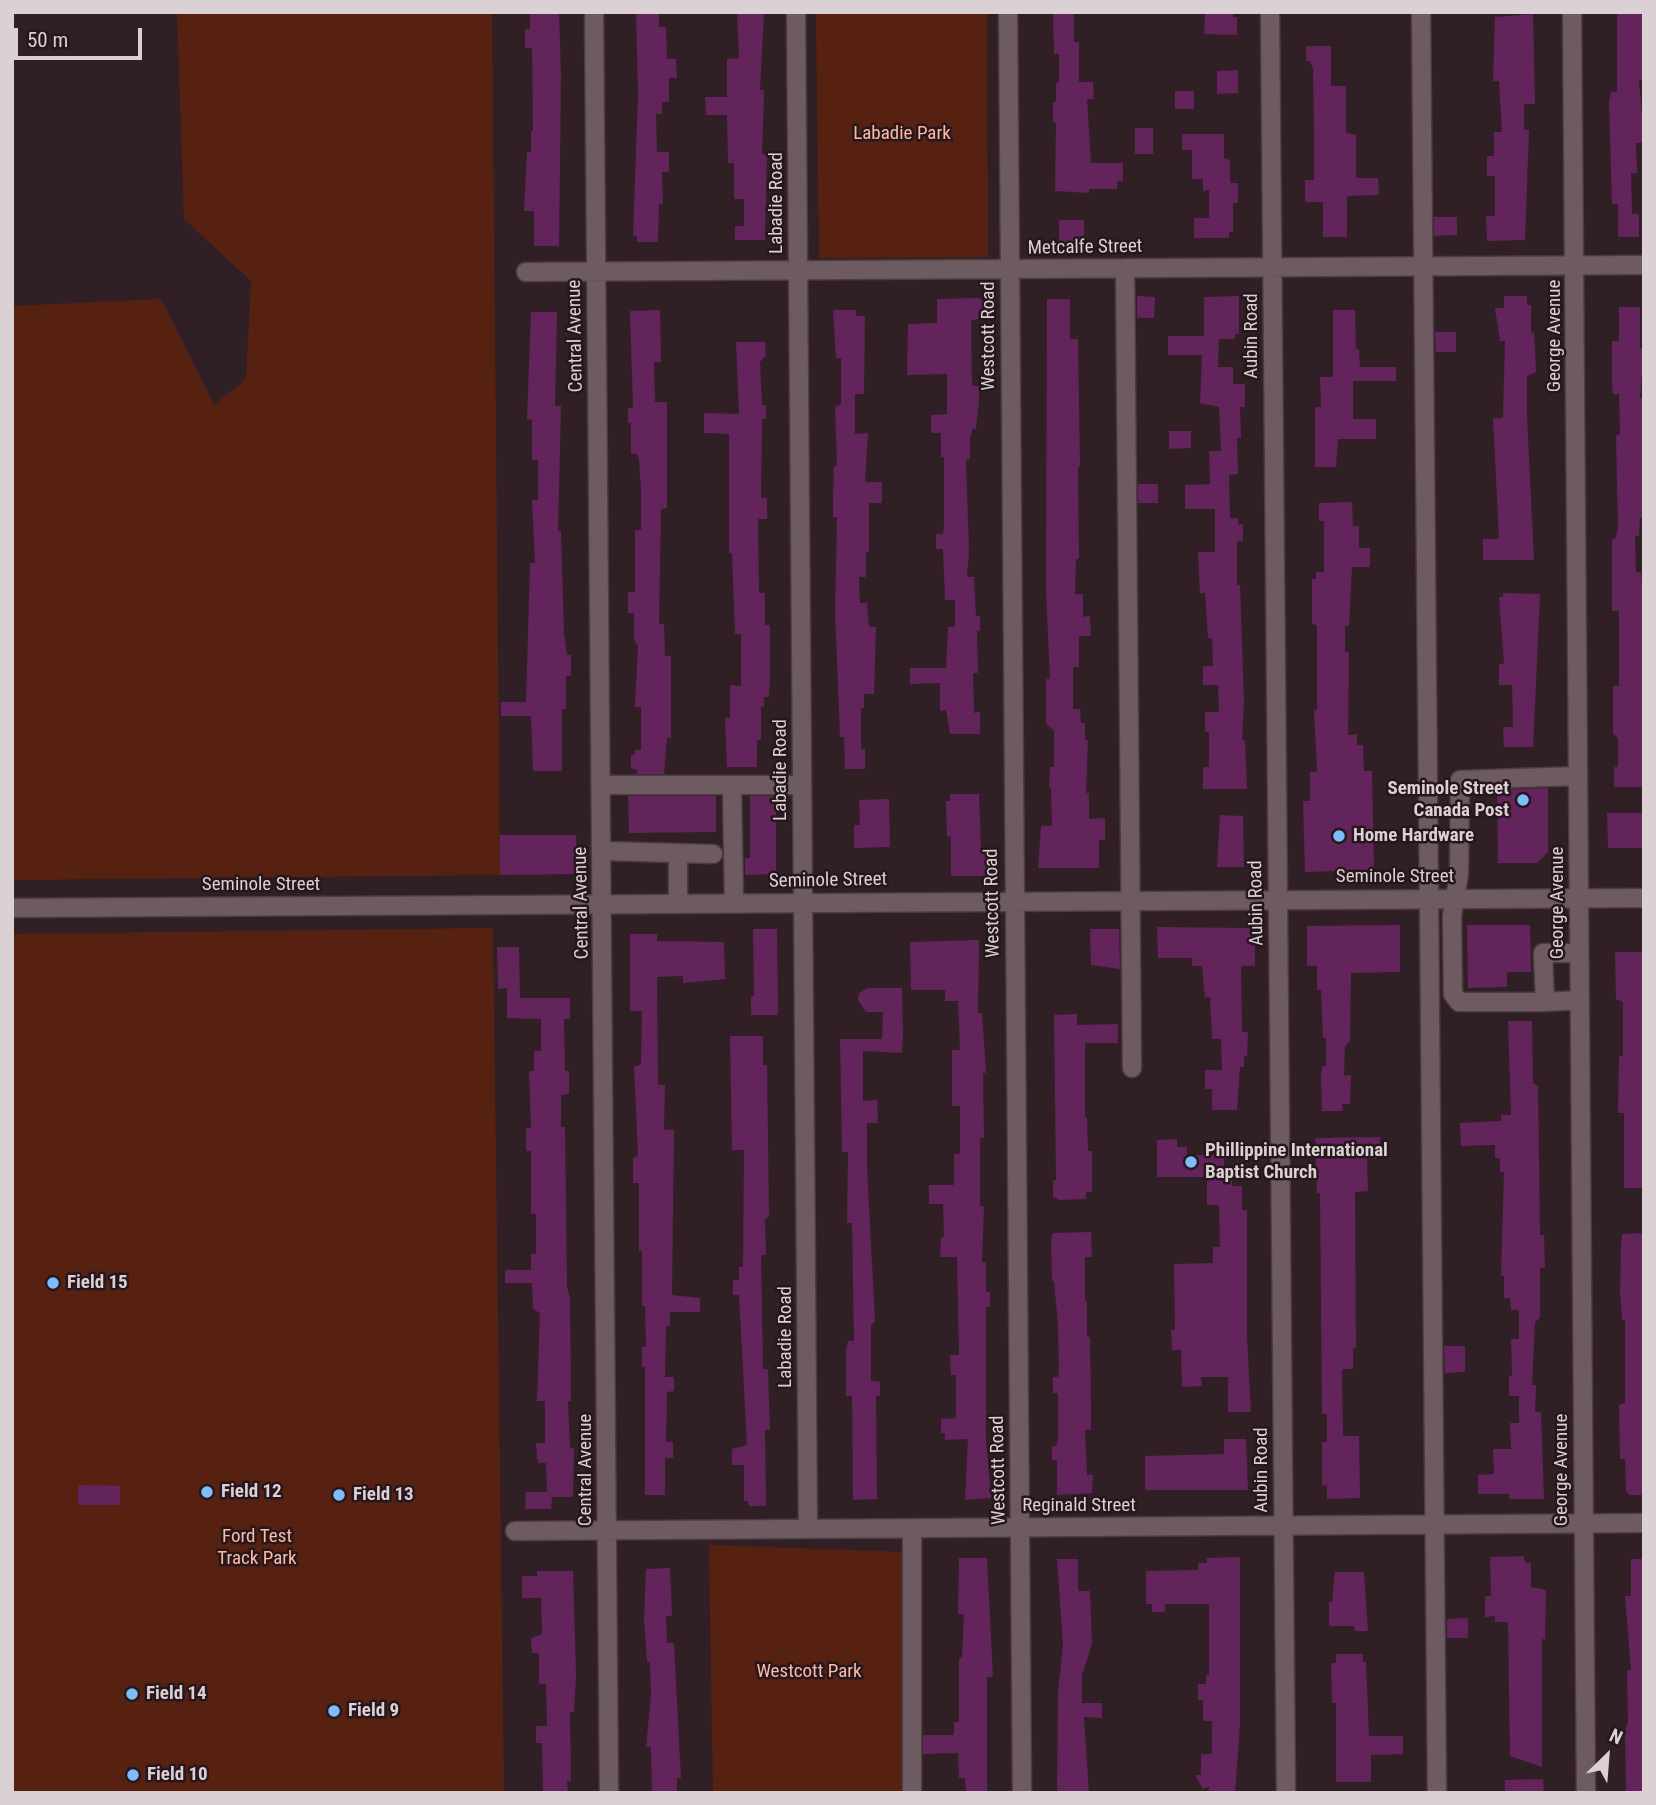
<!DOCTYPE html>
<style>
body{margin:0}
#map{position:relative;width:1656px;height:1805px;overflow:hidden;background:#302026;font-family:"Roboto Condensed",sans-serif}
canvas{display:block}
.frame{position:absolute;inset:0;border:14px solid #dbd0d4;pointer-events:none}
.north{position:absolute;left:1572px;top:1721px;width:70px;height:70px;-webkit-text-stroke:5px #26171d;paint-order:stroke;rotate:25deg;font-size:19px;font-weight:700;line-height:28px;text-align:center;color:#dbd0d4}
.north::after{content:'';display:block;margin:auto;width:24px;height:32px;background:#dbd0d4;clip-path:polygon(50% 0,100% 100%,50% 72%,0 100%)}
.scale{position:absolute;left:14px;top:28px;width:128px;height:32px;box-sizing:border-box;border:4px solid #dbd0d4;border-top:0;padding-left:9px;font-size:21px;line-height:24px;white-space:nowrap;color:#dbd0d4;-webkit-text-stroke:5px #26171d;paint-order:stroke}
</style>
<div id="map">
<canvas width="1656" height="1805"></canvas>
<div class="frame"></div>
<div class="north">N</div>
<div class="scale">50 m</div>
</div>
<script>
const ctx = document.querySelector('canvas').getContext('2d');
ctx.lineJoin = 'round';
function paint(path, color) { ctx.fillStyle = color; ctx.fill(path, 'evenodd'); }
const shape = rows => new Path2D(rows.map(r => 'M' + r).join(''));
function trace(path, color, width, dash) { ctx.strokeStyle = color; ctx.lineWidth = width; ctx.lineCap = dash ? 'butt' : 'round'; ctx.setLineDash(dash || []); ctx.stroke(path); }
function label(font, color, halo, rows, align = 'center') {
  ctx.font = font + ' "Roboto Condensed",sans-serif'; ctx.lineWidth = 5; ctx.setLineDash([]); ctx.textBaseline = 'middle'; ctx.strokeStyle = halo; ctx.fillStyle = color; for (const [text, x, y, turn = 0] of rows) {
    ctx.save(); ctx.translate(x, y); ctx.rotate((+turn || 0) * Math.PI / 180); ctx.textAlign = isNaN(turn) ? turn : align; if (halo) ctx.strokeText(text, 0, 0); ctx.fillText(text, 0, 0); ctx.restore();
  }
}
paint(shape([
 [177,12,492,12,500,875,12,880,12,306,161,299,214,405,246,379,251,281,184,219],
 [816,12,987,12,988,257,819,258],
 [493,928,504,1793,12,1793,12,934],
 [709,1545,906,1552,907,1793,713,1793]
]), '#572111');
paint(shape([
 [530,12,559,12,561,76,559,246,534,246,534,211,524,211,527,152,531,152,531,131,533,131,532,48,525,48,525,29,530,29],
 [636,12,659,12,659,27,666,27,667,59,676,59,677,78,669,78,669,102,662,102,662,114,656,114,657,152,669,152,669,172,662,172,663,204,659,204,658,242,637,242,637,236,633,236,638,95],
 [737,12,764,12,760,90,764,90,764,96,762,154,767,154,765,240,735,240,735,226,744,226,744,199,734,199,734,163,728,163,727,115,706,115,705,97,727,97,727,59,739,58],
 [1053,12,1074,12,1074,42,1079,42,1079,82,1093,82,1094,99,1087,99,1091,163,1123,163,1123,181,1117,181,1117,189,1089,189,1089,193,1055,191,1056,122,1053,123,1053,102,1056,102,1056,83,1059,83,1059,54,1054,54],
 [1205,12,1233,12,1233,17,1237,17,1237,35,1204,34],
 [1617,12,1644,12,1644,80,1639,80,1644,138,1641,143,1636,143,1637,173,1631,173,1632,214,1639,214,1639,237,1618,237,1618,204,1612,204,1609,101,1611,92,1617,92],
 [1533,14,1535,104,1524,104,1524,130,1529,130,1525,240,1487,241,1486,216,1495,216,1495,176,1487,176,1487,156,1494,156,1494,132,1502,132,1499,81,1493,81,1495,17],
 [1306,46,1331,46,1331,86,1346,86,1346,133,1356,135,1356,178,1378,178,1379,195,1347,196,1347,237,1323,237,1323,202,1305,202,1305,180,1314,180,1314,129,1313,69,1310,61,1306,61],
 [1238,70,1238,93,1217,94,1217,71],
 [1175,91,1194,91,1194,109,1175,109],
 [1135,128,1153,128,1153,154,1135,154],
 [1182,134,1224,134,1224,158,1230,160,1230,183,1238,183,1238,203,1233,203,1233,232,1229,232,1229,238,1194,238,1194,218,1209,218,1209,190,1203,191,1203,179,1192,179,1192,150,1182,150],
 [1434,217,1457,217,1457,235,1434,236],
 [1059,220,1084,220,1084,247,1059,247],
 [1137,296,1155,297,1154,318,1137,318],
 [1239,296,1239,334,1235,334,1235,339,1219,339,1218,367,1233,367,1233,384,1245,384,1245,407,1240,407,1241,438,1237,438,1238,474,1229,475,1230,518,1238,518,1238,525,1243,524,1243,541,1237,541,1237,585,1240,585,1244,701,1242,740,1245,740,1247,789,1203,789,1203,767,1209,767,1209,732,1205,732,1205,712,1219,712,1218,685,1203,685,1203,666,1213,666,1212,638,1208,638,1205,593,1200,593,1198,552,1215,552,1215,509,1185,509,1185,485,1210,484,1209,451,1221,451,1219,407,1200,403,1202,355,1168,355,1168,336,1204,336,1204,297],
 [1504,296,1527,296,1527,305,1531,305,1531,333,1534,332,1536,372,1527,376,1527,417,1534,560,1483,560,1483,539,1499,539,1493,418,1503,418,1505,341,1500,341,1495,308,1504,308],
 [978,298,982,300,982,318,971,321,972,386,979,386,979,400,976,429,973,428,970,437,970,459,966,460,969,552,967,577,974,577,976,616,980,616,980,631,977,631,978,673,973,673,974,713,980,712,980,734,950,734,946,710,940,711,940,683,910,684,910,668,946,668,948,627,955,627,955,600,945,600,943,549,936,549,936,534,943,534,944,526,944,457,941,457,941,433,931,433,931,415,947,414,947,374,907,375,908,324,937,323,937,299],
 [1047,299,1070,299,1070,339,1078,339,1080,467,1078,467,1079,559,1076,559,1075,594,1083,594,1083,617,1090,616,1091,636,1079,636,1079,667,1073,667,1073,709,1080,709,1081,723,1085,723,1085,740,1088,740,1086,793,1089,793,1089,819,1105,818,1105,840,1099,840,1099,868,1038,868,1041,826,1052,826,1051,788,1049,788,1050,767,1054,767,1054,730,1046,724,1046,679,1050,679,1046,590],
 [1619,307,1640,307,1640,348,1644,348,1640,398,1644,398,1644,518,1640,518,1639,536,1635,536,1636,572,1641,572,1644,601,1644,787,1614,787,1614,767,1618,767,1618,738,1613,734,1613,686,1619,686,1619,611,1612,611,1612,539,1615,539,1618,529,1616,436,1620,434,1619,394,1613,394,1612,386,1612,341,1619,341],
 [660,310,661,362,654,362,655,402,667,402,667,508,661,509,659,624,664,624,665,656,671,656,671,738,667,738,664,774,637,774,637,770,631,768,631,755,635,755,635,750,641,750,641,707,635,707,638,646,634,640,634,613,628,613,628,592,635,592,635,530,641,530,641,490,639,459,637,454,631,454,631,423,628,423,628,408,633,408,630,311],
 [833,310,856,310,856,316,865,316,864,394,855,394,855,434,868,433,865,482,882,482,882,503,869,503,869,552,866,552,866,577,859,577,860,603,867,603,869,627,876,627,874,694,864,694,864,708,861,708,861,749,865,749,865,769,845,769,844,737,840,737,835,610,837,517,833,517,833,497,834,466,837,466,835,407,841,404,841,358,836,358],
 [1333,310,1355,310,1356,349,1359,349,1360,367,1396,367,1396,381,1353,381,1353,419,1376,419,1376,439,1338,439,1336,467,1315,467,1315,407,1321,407,1320,377,1333,377],
 [531,312,557,312,555,406,561,406,558,531,561,531,564,633,567,655,571,655,571,676,566,676,566,709,562,709,562,771,533,771,531,716,501,716,501,702,526,702,530,563,535,563,532,500,538,500,538,460,532,460,532,419,527,420],
 [1435,332,1456,332,1456,352,1436,352],
 [736,342,765,342,766,355,760,362,762,405,766,405,766,419,762,419,761,498,767,498,767,519,758,519,759,593,765,593,765,625,770,625,770,675,769,697,764,697,764,707,761,707,761,740,757,740,757,767,727,767,725,718,730,718,730,685,741,686,741,634,735,634,732,553,729,553,729,434,704,433,704,413,739,414],
 [1169,431,1191,431,1191,448,1169,449],
 [1138,484,1158,484,1158,503,1138,503],
 [1352,502,1353,526,1359,526,1359,548,1370,548,1370,567,1352,567,1349,626,1345,626,1345,652,1349,652,1348,735,1357,734,1357,745,1363,745,1364,771,1372,771,1374,870,1305,872,1303,801,1310,801,1310,772,1317,772,1314,710,1317,710,1317,625,1312,624,1312,579,1316,579,1316,572,1324,572,1324,521,1319,521,1319,503],
 [1503,593,1540,594,1533,747,1504,747,1503,727,1513,727,1512,685,1499,685,1499,664,1504,664,1499,597,1503,597],
 [1548,788,1548,852,1537,863,1498,863,1497,790],
 [950,794,979,794,981,850,990,850,990,876,951,876,951,836,947,837,946,801,950,801],
 [628,796,716,796,716,832,629,833],
 [750,796,776,796,776,874,745,875,745,858,750,858],
 [889,799,890,847,854,848,854,825,860,825,859,800],
 [1607,813,1644,813,1644,848,1608,848],
 [1220,815,1243,816,1244,867,1217,867],
 [500,835,576,835,577,874,500,875],
 [1400,925,1400,972,1351,973,1350,1041,1345,1046,1344,1076,1351,1075,1350,1104,1342,1104,1343,1111,1322,1111,1321,1077,1322,1066,1326,1066,1326,1038,1323,1038,1321,990,1317,990,1317,966,1307,966,1307,926],
 [1467,925,1530,925,1531,972,1507,972,1507,987,1468,988],
 [1157,927,1250,928,1255,932,1255,966,1241,966,1242,1032,1248,1032,1247,1056,1244,1056,1244,1067,1240,1067,1237,1110,1212,1110,1212,1089,1205,1089,1205,1070,1222,1070,1221,1039,1212,1039,1210,997,1205,997,1202,966,1192,966,1192,958,1158,958],
 [753,929,777,929,778,1015,751,1015,751,996,754,996],
 [1090,929,1119,929,1120,969,1091,965],
 [630,934,657,934,657,941,724,942,725,979,683,983,683,976,657,977,658,1085,665,1085,664,1130,674,1129,672,1295,700,1298,700,1312,670,1312,670,1326,666,1326,665,1377,674,1377,674,1391,667,1392,666,1442,673,1442,673,1458,665,1458,665,1495,645,1495,645,1367,642,1367,642,1347,646,1347,645,1306,642,1306,642,1251,639,1251,639,1183,633,1183,633,1158,638,1155,634,1067,641,1064,642,1011,630,1011],
 [979,940,978,1013,982,1013,986,1073,983,1073,984,1138,980,1138,980,1206,984,1206,982,1262,986,1262,986,1292,990,1292,990,1307,986,1307,986,1439,991,1498,965,1500,968,1439,945,1440,945,1433,941,1433,941,1419,956,1418,956,1375,951,1375,950,1355,959,1355,957,1257,940,1257,941,1237,944,1237,943,1204,929,1204,929,1185,954,1185,954,1154,960,1154,960,1106,952,1106,952,1050,960,1050,958,1001,945,1001,945,990,911,990,910,942],
 [497,947,519,947,520,998,570,998,570,1019,564,1019,565,1071,569,1071,569,1094,561,1095,561,1127,565,1127,567,1287,570,1298,571,1401,568,1401,570,1448,574,1448,573,1497,552,1497,551,1509,525,1509,526,1492,547,1492,546,1463,539,1463,537,1459,536,1443,545,1443,545,1401,537,1401,540,1313,533,1309,532,1283,505,1283,505,1270,531,1270,531,1254,536,1254,536,1214,531,1214,531,1151,526,1151,526,1128,531,1128,529,1071,534,1071,534,1051,541,1051,541,1019,507,1018,507,988,498,989],
 [1615,952,1644,952,1644,1188,1624,1188,1624,1113,1618,1113,1619,1056,1623,1056,1623,1002,1616,999],
 [867,988,902,988,903,1037,902,1053,863,1051,863,1101,877,1100,878,1123,867,1123,867,1168,875,1321,871,1326,871,1381,880,1382,880,1396,876,1396,877,1499,853,1500,852,1396,846,1396,846,1351,848,1341,854,1341,852,1223,847,1223,848,1152,842,1152,840,1039,882,1039,883,1012,866,1012,858,1000,859,993],
 [1077,1014,1077,1025,1118,1024,1118,1043,1085,1043,1085,1117,1087,1117,1088,1151,1092,1151,1092,1192,1086,1192,1086,1199,1059,1200,1053,1197,1053,1180,1056,1180,1054,1015],
 [1508,1021,1532,1021,1533,1083,1538,1086,1540,1235,1544,1235,1545,1268,1540,1268,1540,1318,1535,1322,1532,1385,1536,1385,1535,1412,1541,1412,1544,1499,1509,1499,1509,1494,1478,1494,1478,1475,1494,1474,1493,1449,1511,1449,1510,1423,1519,1423,1519,1396,1509,1396,1509,1376,1512,1376,1511,1339,1519,1339,1519,1310,1511,1310,1510,1298,1504,1298,1504,1276,1501,1276,1504,1172,1500,1172,1500,1158,1495,1158,1495,1145,1461,1146,1460,1123,1501,1121,1501,1115,1511,1115],
 [730,1036,763,1036,763,1065,767,1065,769,1216,765,1220,766,1255,761,1255,763,1369,768,1369,770,1430,765,1430,766,1506,749,1506,748,1501,744,1501,744,1465,732,1465,732,1449,747,1445,739,1295,733,1295,733,1280,739,1280,739,1267,743,1267,744,1150,732,1150],
 [1380,1137,1380,1150,1375,1150,1376,1159,1367,1159,1368,1191,1355,1192,1356,1348,1353,1348,1353,1369,1342,1369,1343,1436,1359,1436,1360,1498,1327,1499,1327,1485,1322,1486,1322,1442,1327,1442,1327,1414,1322,1414,1320,1193,1317,1193,1315,1138],
 [1177,1139,1177,1147,1187,1147,1187,1155,1224,1155,1224,1168,1232,1168,1232,1186,1242,1186,1242,1210,1247,1210,1247,1338,1251,1412,1228,1412,1228,1377,1201,1377,1202,1386,1182,1387,1181,1350,1172,1350,1171,1330,1175,1330,1174,1264,1213,1263,1213,1247,1220,1247,1219,1205,1207,1205,1207,1177,1157,1177,1157,1140],
 [1091,1232,1092,1257,1085,1257,1085,1301,1087,1301,1087,1337,1090,1337,1091,1405,1091,1430,1085,1430,1087,1475,1093,1475,1092,1493,1057,1495,1057,1460,1052,1460,1052,1446,1056,1446,1058,1440,1058,1393,1053,1393,1053,1377,1058,1377,1059,1371,1058,1324,1054,1281,1052,1281,1051,1240,1053,1233],
 [1644,1233,1644,1495,1630,1495,1626,1492,1625,1459,1620,1459,1619,1405,1625,1403,1625,1320,1622,1320,1620,1292,1621,1244,1622,1234],
 [1444,1346,1465,1346,1465,1372,1445,1373],
 [1224,1439,1246,1439,1248,1490,1145,1490,1145,1456,1224,1454],
 [78,1485,120,1486,120,1505,78,1505],
 [1524,1556,1525,1563,1531,1563,1531,1587,1546,1590,1545,1639,1542,1639,1542,1767,1510,1756,1508,1622,1495,1622,1495,1616,1485,1617,1485,1596,1491,1596,1490,1557],
 [1240,1557,1240,1725,1235,1793,1209,1793,1209,1787,1203,1789,1195,1775,1201,1775,1201,1754,1212,1754,1212,1721,1203,1721,1203,1700,1198,1700,1198,1684,1206,1684,1206,1675,1209,1675,1209,1604,1165,1604,1165,1612,1152,1612,1152,1604,1146,1604,1146,1571,1198,1570,1198,1563,1207,1563,1207,1558],
 [959,1558,987,1558,993,1677,987,1677,987,1793,966,1793,965,1778,959,1778,958,1753,923,1754,923,1735,954,1735,954,1722,959,1722,959,1658,962,1657,964,1614,958,1614],
 [1057,1559,1078,1559,1078,1591,1090,1591,1092,1644,1082,1675,1082,1703,1102,1703,1102,1718,1084,1717,1089,1793,1057,1793,1058,1691,1063,1646],
 [1631,1559,1644,1559,1644,1793,1626,1793,1625,1730,1628,1723,1627,1670,1631,1670,1625,1596,1631,1596],
 [670,1568,672,1616,666,1616,667,1643,674,1643,681,1778,677,1778,677,1793,652,1793,651,1747,646,1747,651,1695,650,1662,647,1662,644,1620,646,1569],
 [537,1571,573,1571,576,1675,574,1712,570,1712,570,1715,571,1781,567,1781,568,1793,543,1793,542,1743,536,1743,536,1726,547,1726,546,1684,539,1684,539,1653,532,1653,531,1638,542,1634,541,1598,522,1598,522,1576,537,1576],
 [1335,1572,1364,1572,1368,1631,1355,1631,1354,1626,1329,1626,1329,1602,1332,1602],
 [1468,1618,1468,1638,1447,1638,1447,1619],
 [1336,1654,1363,1654,1363,1662,1366,1662,1369,1736,1403,1736,1403,1754,1371,1755,1371,1782,1336,1782,1336,1703,1332,1703,1331,1663,1336,1663],
 [1543,1779,1544,1793,1505,1793,1505,1780]
]), '#62245a');
const minor = shape([
 [594,12,609,1793],
 [796,12,808,1528],
 [1008,12,1022,1793],
 [1270,12,1286,1793],
 [1421,12,1437,1793],
 [1572,12,1586,1793],
 [1125,268,1132,1068],
 [526,272,1644,265],
 [602,785,802,785],
 [732,787,734,903],
 [603,851,713,854],
 [678,854,678,903],
 [12,908,1644,898],
 [1579,953,1543,953,1545,1002,1579,1000],
 [1545,1002,1459,1002,1453,994,1452,916,1459,874,1460,780,1578,776],
 [912,1528,912,1793],
 [515,1531,1644,1523]
]);
trace(minor, '#4a3d42', 21);
trace(minor, '#6d5b61', 18);
for (const [x, y, r, color] of [
 [1523,800,7,"#7ebdf9"],
 [1339,836,7,"#7ebdf9"],
 [1191,1162,7,"#7ebdf9"],
 [53,1283,7,"#7ebdf9"],
 [207,1492,7,"#7ebdf9"],
 [339,1495,7,"#7ebdf9"],
 [132,1694,7,"#7ebdf9"],
 [334,1711,7,"#7ebdf9"],
 [133,1775,7,"#7ebdf9"]
]) { const dot = new Path2D(); dot.arc(x, y, r, 0, 2 * Math.PI); ctx.fillStyle = color; ctx.fill(dot); trace(dot, '#26171d', 2.5); }
label('19px', '#ffb9a4', '#26171d', [
 ["Labadie Park",902,134],
 ["Ford Test",257,1537],
 ["Track Park",257,1559],
 ["Westcott Park",809,1672]
]);
label('19px', '#dbd0d4', '#26171d', [
 ["Labadie Road",777,203,-90],
 ["Metcalfe Street",1085,248,-1],
 ["Central Avenue",576,336,-91],
 ["Westcott Road",989,336,-90],
 ["Aubin Road",1252,336,-90],
 ["George Avenue",1555,336,-90],
 ["Labadie Road",781,770,-90],
 ["Seminole Street",1395,877],
 ["Seminole Street",828,881,-1],
 ["Seminole Street",261,885],
 ["Central Avenue",582,903,-91],
 ["Westcott Road",993,903,-91],
 ["Aubin Road",1257,903,-91],
 ["George Avenue",1558,903,-90],
 ["Labadie Road",786,1337,-90],
 ["Central Avenue",586,1470,-90],
 ["Westcott Road",999,1470,-91],
 ["Aubin Road",1262,1470,-90],
 ["George Avenue",1562,1470,-90],
 ["Reginald Street",1079,1506]
]);
label('bold 19px', '#dbd0d4', '#26171d', [
 ["Seminole Street",1509,789,"right"],
 ["Canada Post",1509,811,"right"],
 ["Home Hardware",1353,836],
 ["Phillippine International",1205,1151],
 ["Baptist Church",1205,1173],
 ["Field 15",67,1283],
 ["Field 12",221,1492],
 ["Field 13",353,1495],
 ["Field 14",146,1694],
 ["Field 9",348,1711],
 ["Field 10",147,1775]
], 'left');
</script>
